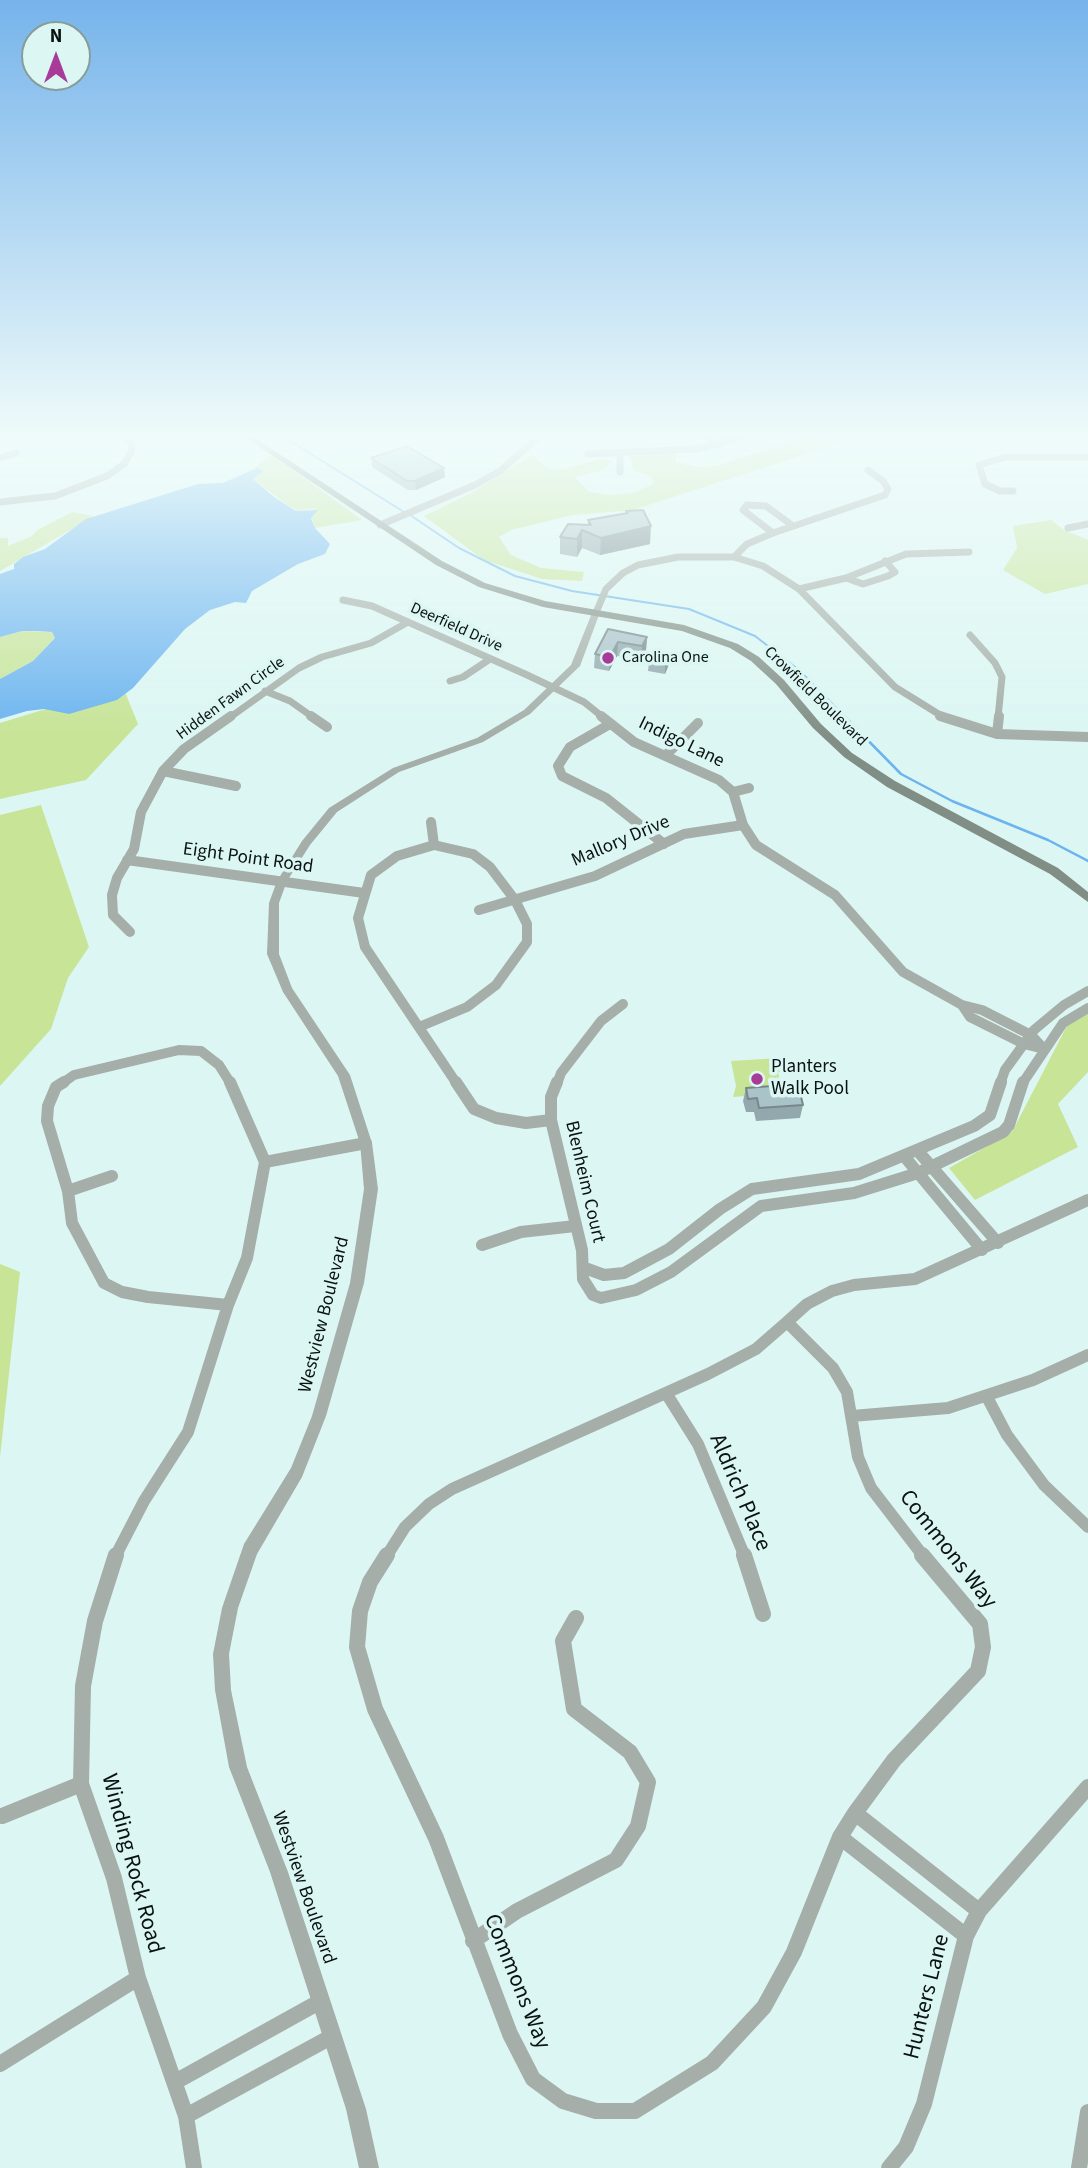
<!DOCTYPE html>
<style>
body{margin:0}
#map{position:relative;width:1088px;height:2168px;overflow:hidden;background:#dcf7f3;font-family:"Source Sans 3",sans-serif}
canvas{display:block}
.north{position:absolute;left:21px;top:21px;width:70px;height:70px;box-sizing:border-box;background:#dcf7f3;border:2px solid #889c99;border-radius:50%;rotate:0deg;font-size:19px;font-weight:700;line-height:28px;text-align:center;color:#0a1312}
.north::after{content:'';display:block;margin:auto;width:24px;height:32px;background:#a83a98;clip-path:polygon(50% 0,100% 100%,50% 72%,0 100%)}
</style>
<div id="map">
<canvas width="1088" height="2168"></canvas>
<div class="north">N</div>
</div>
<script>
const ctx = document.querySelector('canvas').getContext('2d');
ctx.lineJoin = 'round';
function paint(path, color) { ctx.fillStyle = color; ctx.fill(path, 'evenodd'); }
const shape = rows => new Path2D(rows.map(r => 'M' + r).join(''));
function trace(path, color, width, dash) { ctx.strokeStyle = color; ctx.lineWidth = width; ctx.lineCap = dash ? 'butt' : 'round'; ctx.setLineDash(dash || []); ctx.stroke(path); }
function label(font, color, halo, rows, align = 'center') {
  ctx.font = font + ' "Source Sans 3",sans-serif'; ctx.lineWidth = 7; ctx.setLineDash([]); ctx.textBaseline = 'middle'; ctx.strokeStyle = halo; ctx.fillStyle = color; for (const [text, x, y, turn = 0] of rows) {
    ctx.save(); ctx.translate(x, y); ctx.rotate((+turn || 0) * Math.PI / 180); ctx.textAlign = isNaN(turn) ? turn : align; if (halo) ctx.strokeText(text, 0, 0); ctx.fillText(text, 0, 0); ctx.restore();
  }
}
paint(shape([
 [812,434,979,434,864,435,633,510,572,515,511,530,499,537,511,555,541,568,584,572,582,581,542,579,484,560,424,516,471,493,532,455,549,469,560,470,601,459,612,461,603,470,575,477,589,492,610,495,633,493,653,484,652,477,634,470,630,456,676,454,676,462,695,467,717,466],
 [271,456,286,465,362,520,315,528,311,515,316,508,298,511,289,506,253,479,262,471,255,468],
 [72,512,94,516,0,571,0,538,8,538,8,546,32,536,37,530],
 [1051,520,1064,530,1088,540,1088,584,1045,594,1003,570,1017,548,1013,526],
 [22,631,52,632,55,638,33,661,0,679,0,637],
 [125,692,138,724,86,780,0,799,0,723,52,707],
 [41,805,89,947,68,978,51,1029,0,1086,0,815],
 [1088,1012,1088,1072,1058,1104,1078,1147,975,1200,949,1168,1012,1132,1069,1022],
 [779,1058,782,1071,778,1072,783,1093,733,1097,736,1086,731,1061],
 [0,1264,20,1272,0,1457]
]), '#c7e497');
paint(shape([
 [257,468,263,471,253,479,274,497,296,511,318,510,311,518,315,528,330,544,325,554,298,564,252,591,246,603,235,602,210,610,185,629,133,688,117,700,69,714,44,709,27,711,0,719,0,679,33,661,55,638,52,632,36,631,22,631,0,637,0,574,14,569,14,564,23,557,45,549,86,519,198,484,223,483]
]), '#6cb4ef');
trace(shape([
 [279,434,404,512],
 [410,515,459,548,515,576,572,591,689,609,755,636,799,670,846,718]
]), '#6cb4ef', 2);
trace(shape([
 [844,716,901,774,952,801,1048,840,1088,861]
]), '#6cb4ef', 2.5);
trace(shape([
 [703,434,719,444],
 [620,453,620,472],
 [588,454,698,449,750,434],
 [0,458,16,453],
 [1013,491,1000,491,985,484,979,465,1005,457,1088,457],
 [0,502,55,496,107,476,124,464,131,452,132,446,124,434],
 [380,525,475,485,500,471,542,434],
 [1068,528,1088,524],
 [773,533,743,510,747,505,766,506,793,526],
 [734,557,747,544,773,533,885,495,888,489,883,481,868,470],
 [846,578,863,584,888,576,895,572,885,561],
 [799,589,846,578,906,554,969,552],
 [343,600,372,606,525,674,584,702,604,718],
 [595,615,606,589,623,573,638,565,678,557,734,557,763,566,799,589,895,687,945,718],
 [970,635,995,663,1002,677,998,718],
 [450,681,463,677,490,659],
 [265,691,290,701,314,718],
 [229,718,299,668,322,657,371,643,408,622]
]), '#a5aea8', 7);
trace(shape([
 [311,716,327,727],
 [601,716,634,742,719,780,733,792,743,825,756,845,835,895,903,972,962,1005],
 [940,716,997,734,1088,737],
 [610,724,570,747,558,766,562,776,606,798,664,844],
 [997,734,999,716],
 [665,756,698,723],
 [163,771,236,786],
 [733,792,749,788],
 [431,822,434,845],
 [127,860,364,893],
 [479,910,595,876,684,834,743,825],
 [130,932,113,915,112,895,117,878,134,849,141,812,163,771,184,749,231,716],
 [962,1005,982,1010,1031,1035,1044,1049,1024,1044,970,1017,962,1005],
 [419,1027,467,1007,496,985,527,942,527,924,515,900,490,867,473,854,434,845,397,856,371,875,358,918,365,947,457,1084],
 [61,1084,74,1075,179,1050,201,1051,219,1065,231,1084],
 [557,1084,561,1073,601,1021,623,1004],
 [1000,1084,1005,1070,1034,1030,1064,1005,1088,991],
 [1022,1084,1063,1023,1088,1008]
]), '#a5aea8', 10);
trace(shape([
 [64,1082,56,1087,48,1106,47,1121,68,1191,72,1223,104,1283,122,1292,148,1297,228,1305],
 [456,1082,474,1109,496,1118,526,1123,551,1120],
 [557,1082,551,1097,551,1120,582,1250,583,1279,593,1295,601,1298,636,1290,671,1272,761,1206,854,1193,918,1173,1003,1132,1009,1125,1023,1082],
 [917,1150,998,1243],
 [904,1156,982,1250],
 [265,1162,366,1143],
 [68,1191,112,1176],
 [482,1245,521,1232,575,1226],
 [585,1268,604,1275,624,1273,669,1249,720,1209,752,1189,859,1174,974,1126,990,1115,1001,1082],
 [228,1305,247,1258,265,1162,230,1082],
 [787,1322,833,1368,847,1392,858,1457,871,1488,924,1557],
 [787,1322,807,1304,832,1291,854,1285,915,1279,1088,1200],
 [666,1393,698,1444,745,1557],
 [987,1397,1007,1435,1044,1485,1088,1527],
 [852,1416,948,1408,1033,1380,1088,1355],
 [115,1557,144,1501,188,1432,228,1305],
 [386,1557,405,1527,429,1504,452,1489,708,1374,756,1349,787,1322]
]), '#a5aea8', 12);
trace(shape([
 [116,1555,95,1621,83,1686,81,1784,114,1878,138,1978,186,2116,194,2168],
 [387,1555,370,1582,360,1611,357,1647,375,1709,436,1838,510,2034,533,2079,563,2101,596,2111,635,2111,712,2063,764,2007,794,1952,840,1837,855,1813,894,1760,978,1671,983,1647,980,1624,922,1555],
 [744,1555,763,1614],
 [855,1813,979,1911],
 [2,1816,81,1784],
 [840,1837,966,1936],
 [473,1941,517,1911,616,1860,638,1826,648,1782,630,1752,574,1709,563,1641,576,1618],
 [0,2064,138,1978],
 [175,2082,321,2001],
 [186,2116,331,2037],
 [889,2168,906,2147,924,2104,966,1936,979,1911,1088,1787],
 [1079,2168,1088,2112]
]), '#a5aea8', 16);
paint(shape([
 [592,613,599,615,580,666,530,714,483,742,399,772,337,812,310,845,287,881,279,903,279,954,292,988,350,1075,372,1143,378,1189,364,1283,326,1416,302,1477,257,1554,238,1608,229,1654,231,1690,247,1767,288,1872,366,2109,379,2168,359,2168,346,2109,270,1872,229,1767,215,1690,213,1654,222,1608,244,1544,291,1468,312,1416,350,1283,364,1189,360,1143,338,1076,283,992,267,954,269,903,277,881,302,841,329,808,393,768,477,738,524,710,571,665,592,613]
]), '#a5aea8');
paint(shape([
 [240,434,249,434,442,561,485,583,545,601,684,625,738,644,759,657,784,680,821,724,852,753,895,781,1058,868,1088,892,1088,902,1050,874,887,787,844,757,813,728,776,684,751,661,730,648,682,631,543,607,479,587,436,565,240,434]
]), '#818e85');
paint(shape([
 [371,458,444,468,445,477,416,490,408,490,372,467],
 [626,511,650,544,600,555,582,548,577,557,560,554,560,537,588,525,588,520,626,513],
 [608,629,647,637,646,650,641,660,617,656,609,671,594,668,595,654],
 [670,654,669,664,665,674,648,671,649,662],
 [746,1088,803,1105,800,1118,756,1121,754,1112,746,1112,743,1101]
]), '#92a8ad');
paint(shape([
 [444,468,445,477,416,490,415,481],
 [651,526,650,544,600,555,601,538],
 [582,530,582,548,577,557,577,539],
 [647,637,646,650,641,660,642,646],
 [618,642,617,656,609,671,610,657],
 [670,654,669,664,665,674,665,665]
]), '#77888d');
const building = shape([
 [407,446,444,468,415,481,407,481,371,458,407,446],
 [643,510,651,526,601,538,582,530,577,539,560,537,568,524,591,525,588,520,628,513,626,511,643,510],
 [608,629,647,637,642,646,618,642,610,657,595,654,608,629],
 [653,652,670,654,665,665,649,662,653,652],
 [798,1084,803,1105,759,1108,757,1098,748,1099,746,1088,798,1084]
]);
paint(building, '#aac3c9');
trace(building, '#77888d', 2);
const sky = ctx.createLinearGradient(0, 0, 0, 737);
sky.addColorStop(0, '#76b4eb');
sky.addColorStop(0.59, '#effbfa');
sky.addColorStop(1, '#effbfa00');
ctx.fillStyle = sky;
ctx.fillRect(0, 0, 1088, 737);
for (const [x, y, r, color] of [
 [608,658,7,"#a83a98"],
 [757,1079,7,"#a83a98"]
]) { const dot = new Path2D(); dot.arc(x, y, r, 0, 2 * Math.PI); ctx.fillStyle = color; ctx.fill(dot); trace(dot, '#dcf7f3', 2.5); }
label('16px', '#0a1312', '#dcf7f3', [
 ["Deerfield Drive",456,628,24],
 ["Crowfield Boulevard",815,697,44],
 ["Hidden Fawn Circle",231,699,-36]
]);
label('16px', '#0a1312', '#dcf7f3', [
 ["Carolina One",622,658]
], 'left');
label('19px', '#0a1312', '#dcf7f3', [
 ["Indigo Lane",681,743,26],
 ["Mallory Drive",621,842,-23],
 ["Eight Point Road",248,859,8],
 ["Blenheim Court",584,1182,77],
 ["Westview Boulevard",325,1315,-76],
 ["Westview Boulevard",303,1888,71]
]);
label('19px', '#0a1312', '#dcf7f3', [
 ["Planters",771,1068],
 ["Walk Pool",771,1090]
], 'left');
label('23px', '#0a1312', '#dcf7f3', [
 ["Aldrich Place",739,1493,67],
 ["Commons Way",947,1550,52],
 ["Winding Rock Road",131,1864,75],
 ["Commons Way",516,1982,68],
 ["Hunters Lane",928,1997,-76]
]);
</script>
